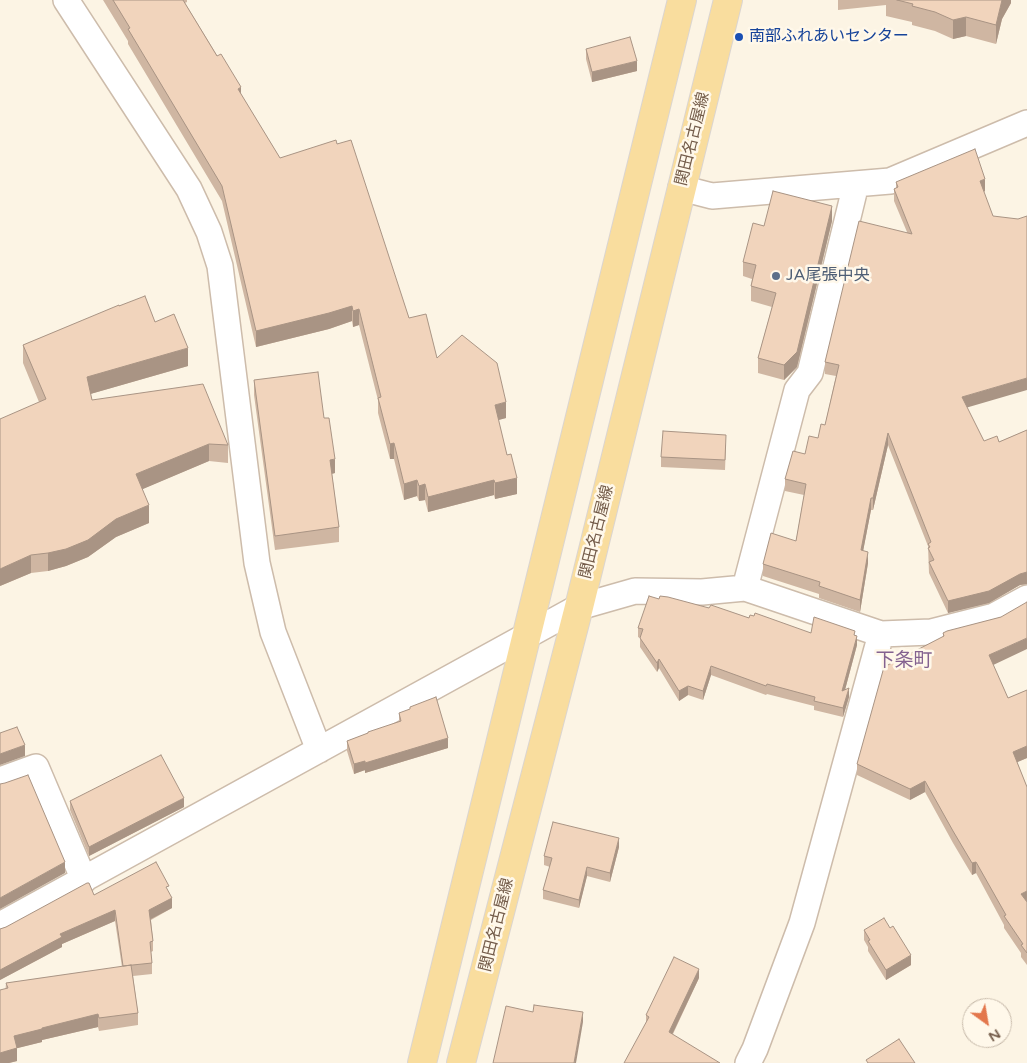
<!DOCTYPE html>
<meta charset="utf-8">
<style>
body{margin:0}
#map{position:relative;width:1027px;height:1063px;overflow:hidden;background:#fcf4e4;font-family:"Varela Round",sans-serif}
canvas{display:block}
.north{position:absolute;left:962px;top:998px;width:50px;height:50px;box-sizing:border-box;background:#fff8ea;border:1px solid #c7baaa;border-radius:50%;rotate:148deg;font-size:14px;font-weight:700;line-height:20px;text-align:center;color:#745c4a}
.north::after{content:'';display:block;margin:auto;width:18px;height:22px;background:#e3774c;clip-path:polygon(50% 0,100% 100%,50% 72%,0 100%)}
</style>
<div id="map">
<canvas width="1027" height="1063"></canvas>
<div class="north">N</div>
</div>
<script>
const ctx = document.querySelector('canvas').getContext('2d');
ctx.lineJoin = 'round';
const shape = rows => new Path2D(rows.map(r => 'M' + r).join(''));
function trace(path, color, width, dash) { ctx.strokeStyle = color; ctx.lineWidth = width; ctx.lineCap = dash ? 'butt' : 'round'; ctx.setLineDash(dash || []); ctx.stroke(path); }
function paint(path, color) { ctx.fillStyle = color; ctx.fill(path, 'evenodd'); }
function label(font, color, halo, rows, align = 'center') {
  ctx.font = font + ' "Varela Round","Noto Sans JP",sans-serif'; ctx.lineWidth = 5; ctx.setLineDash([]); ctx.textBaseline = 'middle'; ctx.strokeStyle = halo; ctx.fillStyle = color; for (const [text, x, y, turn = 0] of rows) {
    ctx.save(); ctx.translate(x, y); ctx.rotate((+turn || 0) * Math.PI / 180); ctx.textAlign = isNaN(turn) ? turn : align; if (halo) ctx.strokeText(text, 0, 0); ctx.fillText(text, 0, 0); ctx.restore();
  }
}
const minor = shape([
 [66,0,189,189,209,232,220,266,257,563,273,632,319,750],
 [681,188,712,196,890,181,1027,123],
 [745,588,797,390,810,373,856,184],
 [0,780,36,767,84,880],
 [0,925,579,607,635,591,702,592,745,588,881,634,931,632,994,616,1027,598],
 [748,1063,755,1049,802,923,881,634]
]);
const primary = shape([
 [422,1063,682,0],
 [461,1063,579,607,728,0]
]);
trace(minor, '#cdbcab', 28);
trace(primary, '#dbd5d0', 30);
trace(minor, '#fff', 25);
trace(primary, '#f9dd9e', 28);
paint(shape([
 [103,0,187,0,187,2,185,3,280,158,337,144,409,318,437,358,506,418,498,420,517,494,495,499,494,495,428,512,425,500,419,501,417,496,404,500,394,459,390,459,378,413,378,400,359,325,353,327,352,321,329,329,256,347,222,201,128,44,128,41],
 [838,0,1011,0,1011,3,1002,19,996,44,966,36,953,39,935,31,912,25,912,22,886,16,886,5,838,10],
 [586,49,637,71,592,82,586,59],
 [896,182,985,191,984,192,967,408,984,441,999,442,1027,430,1027,584,1020,585,989,603,948,613,929,573,928,546,888,445,873,510,871,510,863,551,868,563,860,612,819,598,819,594,763,576,763,564,796,541,804,495,785,491,785,479,818,438,825,425,836,376,825,374,825,362,907,232,894,201,894,189,896,188],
 [832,221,797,367,784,380,758,373,758,358,772,307,751,301,751,286,752,279,743,276,743,262,764,226],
 [119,306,155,322,188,366,90,394,92,400,228,445,228,463,209,461,142,489,149,523,116,537,88,557,66,566,48,571,31,573,0,586,39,402,23,363,23,345],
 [254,380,324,418,335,473,332,474,339,527,339,542,275,550,254,395],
 [726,445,725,470,661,467,661,457],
 [659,599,709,608,811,633,855,635,857,645,845,690,849,697,843,717,814,710,814,706,767,694,766,695,711,675,703,700,688,695,679,701,659,668,657,672,640,647,640,638,638,637,638,628],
 [1001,617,993,665,1008,698,1027,690,1027,758,1017,762,1027,787,1027,965,1021,957,1021,953,1004,928,1004,925,976,873,972,875,953,843,925,792,910,800,857,775,857,764,943,636,943,633],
 [399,713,448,748,365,773,365,770,354,774,347,751,347,741,399,722],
 [70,801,184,807,89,856,70,810],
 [619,847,610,882,587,876,579,908,543,899,543,890,550,867,544,865,544,856],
 [169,892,172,908,151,920,153,941,153,951,151,952,152,963,152,974,133,976,138,1013,138,1025,99,1031,98,1027,42,1040,42,1042,17,1048,17,1061,9,1063,0,1063,6,983,122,967,115,921,62,944,62,947,0,980,0,929,6,927,94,895],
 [864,930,911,965,886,980,868,951,868,947,864,940],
 [699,978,673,1034,646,1023,646,1015]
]), '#cfb6a2');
paint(shape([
 [1002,0,1011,0,1011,3,1002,19,996,44,996,25],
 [966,17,966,36,953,39,953,20],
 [637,61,637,71,592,82,592,72],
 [241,87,241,102,238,89],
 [985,179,985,191,980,193,980,181],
 [832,206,832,221,797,367,784,380,784,365],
 [352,306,352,321,329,329,256,347,256,331],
 [359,309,359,325,353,327,353,311],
 [188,348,188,366,87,395,87,377],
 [1027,378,1027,390,962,409,962,397],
 [506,402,506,418,495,421,495,405],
 [888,433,888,445,873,510,873,498],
 [394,443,394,459,390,459,390,444],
 [209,444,209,461,136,492,136,474],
 [335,459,335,473,330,474,330,460],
 [517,478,517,494,495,499,495,483],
 [417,480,417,496,404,500,404,484],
 [494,480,494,495,428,512,428,497],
 [425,484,425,500,419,501,419,486],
 [871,498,871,510,861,562,861,550],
 [149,505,149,523,116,537,88,557,66,566,48,571,48,553,116,519],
 [868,552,868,563,860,612,860,600],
 [31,555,31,573,0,586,0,569],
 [1027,572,1027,584,1020,585,989,603,948,613,948,601,1020,574],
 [857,636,857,645,842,701,842,691],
 [1027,638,1027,649,989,667,989,655],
 [659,659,659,668,657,672,657,663],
 [711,666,711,675,703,700,703,691],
 [688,686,688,695,679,701,679,691],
 [849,688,849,697,843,717,843,708],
 [448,738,448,748,365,773,365,763],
 [25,745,25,756,0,765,0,754],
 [1027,746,1027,758,1013,764,1013,752],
 [365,761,365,770,354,774,354,764],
 [925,781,925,792,910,800,910,789],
 [184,798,184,807,89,856,89,847],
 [619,838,619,847,610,882,610,873],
 [65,862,65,873,0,909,0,898],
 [976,862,976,873,972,875,972,863],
 [587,867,587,876,579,908,579,900],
 [1027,891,1027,903,1021,894],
 [172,898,172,908,149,920,149,910],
 [115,910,115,921,62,944,62,947,0,980,0,970,60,934],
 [911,955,911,965,886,980,886,970],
 [699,969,699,978,669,1041,669,1032],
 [583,1012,583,1022,576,1063,574,1063],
 [98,1014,98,1027,42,1040,42,1042,14,1049,14,1036,42,1028],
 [17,1048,17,1061,9,1063,0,1063,0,1053]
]), '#a99484');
const building = shape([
 [113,0,183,0,217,56,221,54,241,87,238,89,280,158,336,140,337,144,351,140,409,318,426,314,437,358,462,335,497,363,506,402,495,405,507,455,511,454,517,478,495,483,494,480,428,497,425,484,419,486,417,480,404,484,394,443,390,444,378,398,381,397,359,309,353,311,352,306,329,313,256,331,222,186,128,29,130,28,113,0],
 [897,0,1002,0,996,25,966,17,953,20,935,12,912,6,913,4,897,0],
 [630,37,637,61,592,72,586,49,630,37],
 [975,149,985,179,980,181,993,216,1018,219,1027,216,1027,378,962,397,984,441,997,436,999,442,1027,430,1027,572,1020,574,989,591,948,601,929,562,934,560,928,548,930,547,928,544,931,542,888,433,873,498,871,498,861,550,868,552,860,600,819,586,820,582,763,564,771,533,796,541,806,484,785,479,793,451,805,454,809,436,818,438,821,424,825,425,839,365,825,362,859,221,912,234,894,189,898,187,896,182,975,149],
 [773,191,832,206,797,352,784,365,758,358,776,293,751,286,756,265,743,262,753,223,764,226,773,191],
 [145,296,155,322,174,314,188,348,87,377,92,400,203,384,228,445,209,444,136,474,149,505,116,519,88,540,66,549,48,553,31,555,0,569,0,419,46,399,23,345,119,305,119,306,145,296],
 [318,372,324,418,329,418,335,459,330,460,339,527,275,536,254,380,318,372],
 [663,431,726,435,725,460,661,457,663,431],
 [649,596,659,599,660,596,668,597,709,608,711,605,749,618,750,615,754,616,755,613,811,633,814,617,855,631,854,635,857,636,842,691,849,688,843,708,814,701,815,697,767,684,766,686,711,666,703,691,688,686,679,691,659,659,657,663,640,638,643,629,638,628,649,596],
 [1027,602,1027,638,989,655,1008,698,1027,690,1027,746,1013,752,1027,787,1027,891,1021,894,1027,902,1027,953,1021,945,1023,944,1004,916,1006,915,976,862,972,863,953,831,925,781,910,789,857,764,884,667,944,636,943,633,947,631,1001,617,1027,602],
 [436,697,448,738,365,763,365,761,354,764,347,741,368,733,368,732,401,721,399,713,410,709,410,707,436,697],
 [17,727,25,745,0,754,0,733,17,727],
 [161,755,184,798,89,847,70,801,161,755],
 [28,775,65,862,0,898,0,784,5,783,28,775],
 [553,822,619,838,610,873,587,867,579,900,543,890,552,858,544,856,553,822],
 [156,862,169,886,166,887,172,898,149,910,153,941,150,942,152,963,123,966,115,910,60,934,62,937,0,970,0,929,6,927,87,883,89,883,94,895,156,862],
 [884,918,890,928,893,926,911,955,886,970,868,941,870,940,864,930,884,918],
 [674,957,699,969,669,1032,720,1063,624,1063,649,1017,646,1015,674,957],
 [131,965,138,1013,99,1018,98,1014,42,1028,42,1029,14,1036,17,1048,0,1053,0,990,8,988,6,983,131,965],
 [534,1005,583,1012,574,1063,493,1063,506,1006,533,1012,534,1005],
 [899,1039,915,1063,868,1063,866,1060,899,1039]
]);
paint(building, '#f1d4bc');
trace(building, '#a99484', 1);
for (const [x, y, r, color] of [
 [739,37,5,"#1a4fb4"],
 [776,276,5,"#5c6f8a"]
]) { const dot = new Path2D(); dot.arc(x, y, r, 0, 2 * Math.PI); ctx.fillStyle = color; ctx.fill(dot); trace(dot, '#fff8ea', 2); }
label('16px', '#164399', '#fff8ea', [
 ["南部ふれあいセンター",749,37]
], 'left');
label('16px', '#745c4a', '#fff8ea', [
 ["関田名古屋線",693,139,-76],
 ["関田名古屋線",597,532,-76],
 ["関田名古屋線",497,925,-76]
]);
label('16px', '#4e5e75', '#fff8ea', [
 ["JA尾張中央",786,276]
], 'left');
label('19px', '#846290', '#fff8ea', [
 ["下条町",904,661]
]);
</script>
